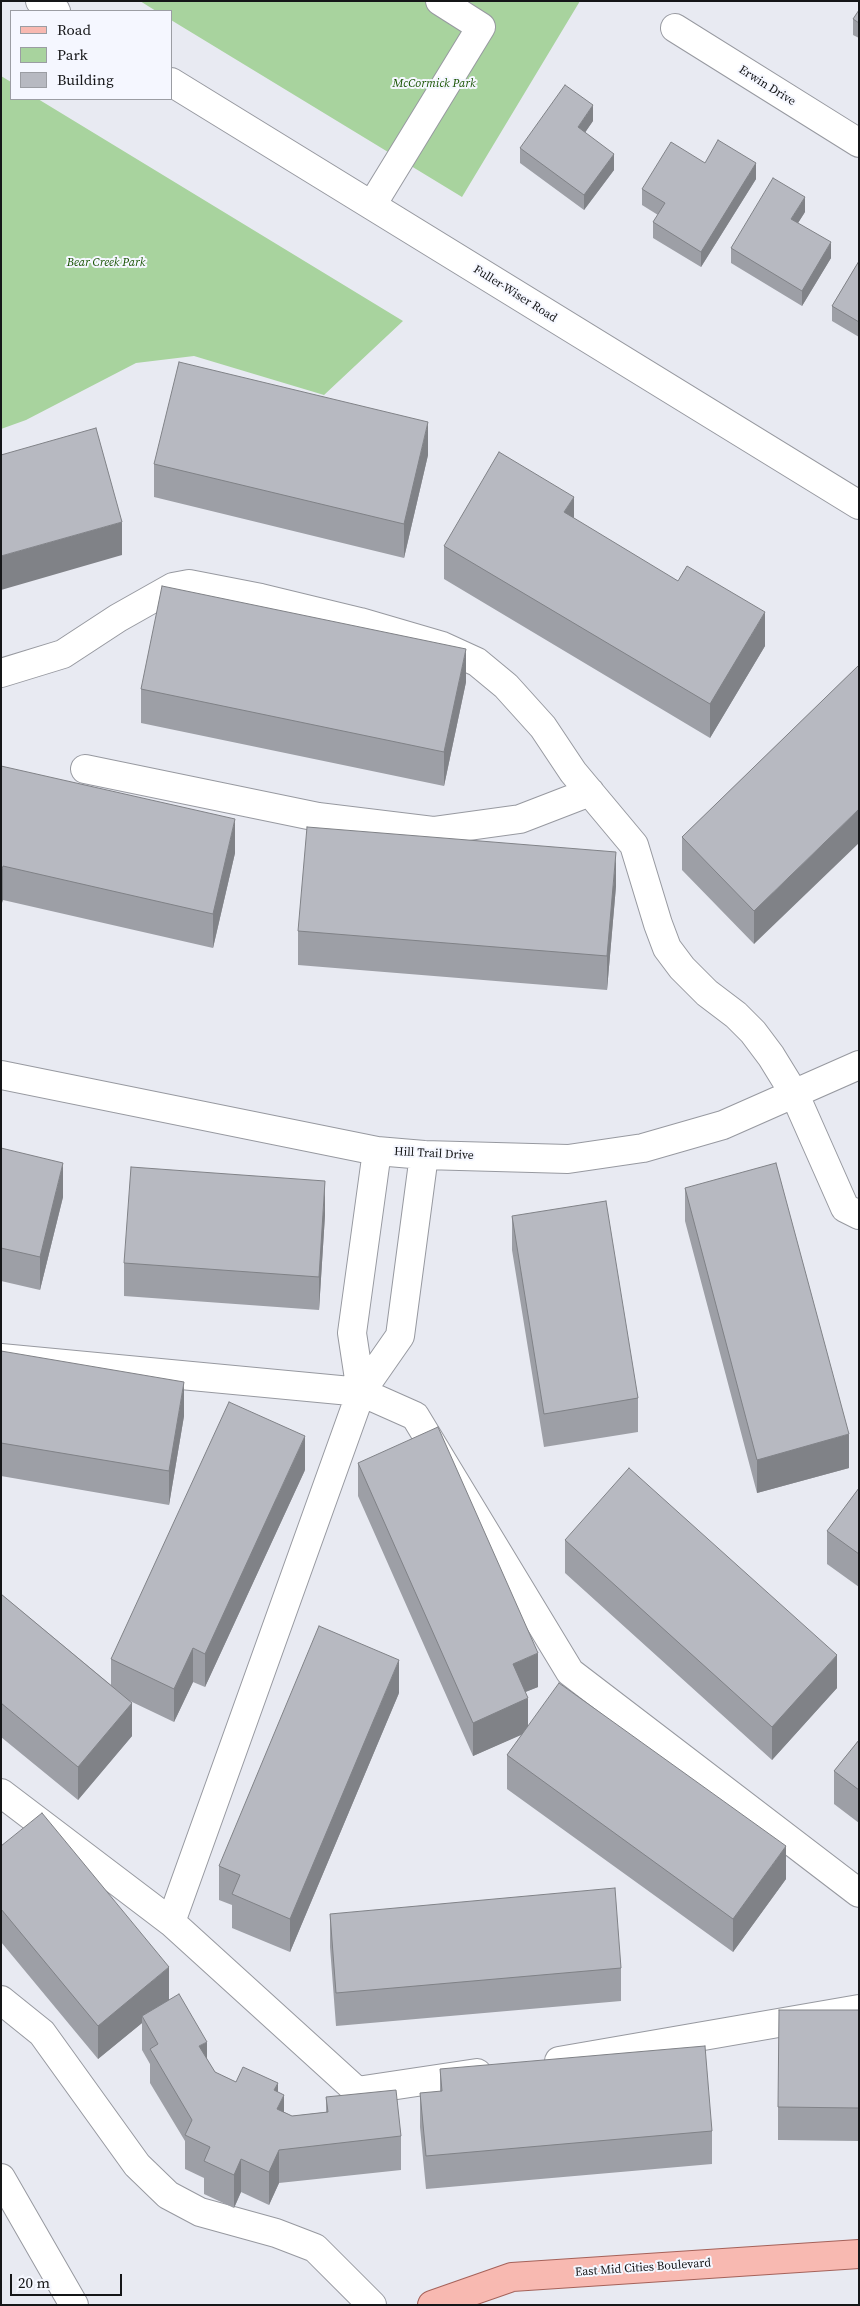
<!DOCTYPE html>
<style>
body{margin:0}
#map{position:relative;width:860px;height:2306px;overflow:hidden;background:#e8eaf2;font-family:"Source Serif 4",serif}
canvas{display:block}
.frame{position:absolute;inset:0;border:2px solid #151618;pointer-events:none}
.legend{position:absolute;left:10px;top:10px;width:162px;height:90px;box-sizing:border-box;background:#f5f7ff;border:1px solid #9b9da3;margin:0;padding:6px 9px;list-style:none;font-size:15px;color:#151618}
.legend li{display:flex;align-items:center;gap:10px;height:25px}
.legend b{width:25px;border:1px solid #9b9da3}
.scale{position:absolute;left:10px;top:2274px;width:112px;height:22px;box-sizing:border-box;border:2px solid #151618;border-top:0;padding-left:6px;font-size:15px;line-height:18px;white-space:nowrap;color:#151618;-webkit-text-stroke:4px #f5f7ff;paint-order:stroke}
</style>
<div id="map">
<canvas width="860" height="2306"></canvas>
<div class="frame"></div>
<ul class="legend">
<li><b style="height:6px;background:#f8b9b1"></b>Road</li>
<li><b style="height:14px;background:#a8d39e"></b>Park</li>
<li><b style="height:14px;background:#b7b9c1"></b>Building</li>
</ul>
<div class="scale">20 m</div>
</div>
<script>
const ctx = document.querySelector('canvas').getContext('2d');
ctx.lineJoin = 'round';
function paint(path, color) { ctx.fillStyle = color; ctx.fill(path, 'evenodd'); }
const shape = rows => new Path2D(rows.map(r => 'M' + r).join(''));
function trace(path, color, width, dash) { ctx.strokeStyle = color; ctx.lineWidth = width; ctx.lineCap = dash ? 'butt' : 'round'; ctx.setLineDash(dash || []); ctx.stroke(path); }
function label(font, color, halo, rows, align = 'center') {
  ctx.font = font + ' "Source Serif 4",serif'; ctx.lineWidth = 4; ctx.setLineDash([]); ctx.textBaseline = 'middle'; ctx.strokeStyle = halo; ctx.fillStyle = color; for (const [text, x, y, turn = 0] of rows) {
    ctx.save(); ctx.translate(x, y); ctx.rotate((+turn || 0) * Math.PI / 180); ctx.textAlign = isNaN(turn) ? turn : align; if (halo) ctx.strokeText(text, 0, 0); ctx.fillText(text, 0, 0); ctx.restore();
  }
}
paint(shape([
 [140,1,580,1,462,197,171,20,171,11,156,11],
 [1,76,11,82,11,99,38,99,403,321,324,395,194,356,136,363,26,420,1,429]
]), '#a8d39e');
const minor = shape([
 [40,1,56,11],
 [675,28,859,143],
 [171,82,859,505],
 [372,205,481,27,440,1],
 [1,673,63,654,118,618,173,587,189,584,261,598,360,622,442,646,477,662,506,686,543,727,573,772,634,845,658,924,667,948,682,968,707,993,736,1015,753,1032,771,1056,795,1095,845,1208,859,1215],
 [85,769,318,817,433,831,520,819,590,792],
 [1,1075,377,1151,424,1155,568,1159,643,1148,723,1125,859,1065],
 [1,1358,361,1392,415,1416,570,1672,859,1893],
 [361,1392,352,1333,377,1151],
 [1,1793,171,1922,357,2091,477,2073],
 [171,1922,361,1392,400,1336,424,1155],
 [1,2000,42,2033,137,2165,168,2195,200,2212,276,2233,315,2248,372,2305],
 [559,2061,859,2009],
 [1,2178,74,2305]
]);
const major = shape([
 [432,2305,512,2277,859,2254]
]);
trace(minor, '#9799a0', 30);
trace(major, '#a5625a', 30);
trace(minor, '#fff', 28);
trace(major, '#f8b9b1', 28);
paint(shape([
 [859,10,859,38,853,35,853,19],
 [593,121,585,132,614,170,584,210,520,163,520,148],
 [705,163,756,179,701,267,653,238,653,222,658,215,642,205,642,189],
 [805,212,798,223,831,258,802,306,731,263,731,248],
 [859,261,859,337,832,321,832,306],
 [428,455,404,558,154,497,154,464],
 [574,518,765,646,710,738,444,579,444,546],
 [859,665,754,944,682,870,682,837],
 [466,682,444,786,141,723,141,689],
 [1,766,235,853,213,948,3,900],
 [616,886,607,990,298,965,298,931],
 [1,1148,63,1197,40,1290,1,1281],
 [685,1188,849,1468,757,1493,685,1221],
 [325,1215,319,1310,124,1296,124,1263],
 [512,1216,638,1398,638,1432,544,1447,512,1250],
 [1,1351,184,1416,169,1505,1,1476],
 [358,1463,538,1687,525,1692,528,1726,786,1879,733,1952,507,1789,507,1755,522,1734,473,1756,358,1496],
 [305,1470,205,1687,193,1682,174,1722,130,1701,132,1736,78,1800,1,1737,1,1594,111,1685,111,1659],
 [859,1488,859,1587,827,1564,827,1531],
 [565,1540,837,1688,772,1760,565,1573],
 [399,1693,290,1952,232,1928,232,1905,219,1900,219,1866],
 [859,1740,859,1823,834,1804,834,1771],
 [1,1846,169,2000,215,2072,236,2082,278,2092,284,2112,292,2116,326,2112,326,2097,401,2136,401,2170,279,2183,269,2205,241,2192,234,2208,204,2194,204,2178,185,2169,185,2141,150,2083,150,2064,142,2050,142,2023,98,2059,1,1942],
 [330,1914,621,1968,621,2001,336,2026,330,1947],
 [859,2010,859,2141,778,2140,778,2107],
 [440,2069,712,2131,712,2164,426,2189,420,2127,420,2093,440,2092]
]), '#9d9fa6');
paint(shape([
 [593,105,593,121,578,143,578,127],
 [614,154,614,170,584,210,584,195],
 [756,163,756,179,701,267,701,252],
 [805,197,805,212,791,234,791,219],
 [831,242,831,258,802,306,802,291],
 [428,422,428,455,404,558,404,524],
 [574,497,574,530,564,512],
 [122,522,122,555,1,590,1,556],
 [765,612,765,646,710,738,710,704],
 [466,649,466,682,444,786,444,752],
 [859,809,859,843,754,944,754,911],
 [235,819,235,853,213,948,213,914],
 [616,852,616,886,607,990,607,956],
 [3,866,3,900,1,906,1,872],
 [63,1163,63,1197,40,1290,40,1257],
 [325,1181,325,1215,319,1310,319,1277],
 [184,1382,184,1416,169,1505,169,1471],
 [849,1434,849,1468,757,1493,757,1460],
 [305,1436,305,1470,205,1687,205,1654],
 [193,1648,193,1682,174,1722,174,1689],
 [538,1653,538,1687,513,1697,513,1664],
 [837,1655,837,1688,772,1760,772,1727],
 [399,1660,399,1693,290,1952,290,1919],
 [528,1698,528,1732,473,1756,473,1723],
 [132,1703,132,1736,78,1800,78,1767],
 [786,1846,786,1879,733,1952,733,1919],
 [169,1967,169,2000,142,2016,142,2023,98,2059,98,2026],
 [207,2042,207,2075,199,2046],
 [278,2083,278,2107,284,2095,284,2128,277,2142,274,2090],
 [279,2150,279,2183,269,2205,269,2172],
 [241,2159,241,2192,234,2208,234,2175]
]), '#808287');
const building = shape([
 [859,10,859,23,853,19,859,10],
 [565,85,593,105,578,127,614,154,584,195,520,148,565,85],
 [718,140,756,163,701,252,653,222,665,203,642,189,671,142,705,163,718,140],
 [773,178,805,197,791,219,831,242,802,291,731,248,773,178],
 [859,261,859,322,832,306,859,261],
 [179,362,428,422,404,524,154,464,179,362],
 [96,428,122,522,1,556,1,455,96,428],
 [499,452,574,497,564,512,678,581,687,566,765,612,710,704,444,546,499,452],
 [162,586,466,649,444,752,141,689,162,586],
 [859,665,859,809,754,911,682,837,859,665],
 [1,766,235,819,213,914,3,866,1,872,1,766],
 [307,827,616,852,607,956,298,931,307,827],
 [1,1148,63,1163,40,1257,1,1248,1,1148],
 [776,1163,849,1434,757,1460,685,1188,776,1163],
 [131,1167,325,1181,319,1277,124,1263,131,1167],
 [606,1201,638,1398,544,1414,512,1216,606,1201],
 [1,1351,184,1382,169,1471,1,1443,1,1351],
 [229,1402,305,1436,205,1654,193,1648,174,1689,111,1659,229,1402],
 [438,1427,538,1653,513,1664,528,1698,473,1723,358,1463,438,1427],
 [629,1468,837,1655,772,1727,565,1540,629,1468],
 [859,1488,859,1554,827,1531,859,1488],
 [1,1594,132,1703,78,1767,1,1703,1,1594],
 [319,1626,399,1660,290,1919,232,1894,240,1875,219,1866,319,1626],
 [559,1683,786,1846,733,1919,507,1755,559,1683],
 [859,1740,859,1790,834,1771,859,1740],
 [42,1813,169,1967,98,2026,1,1909,1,1846,42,1813],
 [615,1888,621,1968,336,1993,330,1914,615,1888],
 [179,1994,207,2042,199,2046,215,2072,236,2082,243,2067,278,2083,274,2090,284,2095,277,2109,292,2116,328,2112,326,2097,396,2090,401,2136,279,2150,269,2172,241,2159,234,2175,204,2161,210,2147,185,2135,192,2120,150,2049,158,2044,142,2016,179,1994],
 [779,2010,859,2010,859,2108,778,2107,779,2010],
 [705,2046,712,2131,426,2156,420,2093,442,2091,440,2069,705,2046]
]);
paint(building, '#b7b9c1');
trace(building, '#808287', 1);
label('italic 12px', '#175200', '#f5f7ff', [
 ["McCormick Park",434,84],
 ["Bear Creek Park",106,263]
]);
label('12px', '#151618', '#f5f7ff', [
 ["Erwin Drive",767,86,32],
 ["Fuller-Wiser Road",515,294,32],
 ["Hill Trail Drive",434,1154,3],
 ["East Mid Cities Boulevard",643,2268,-4]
]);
</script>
